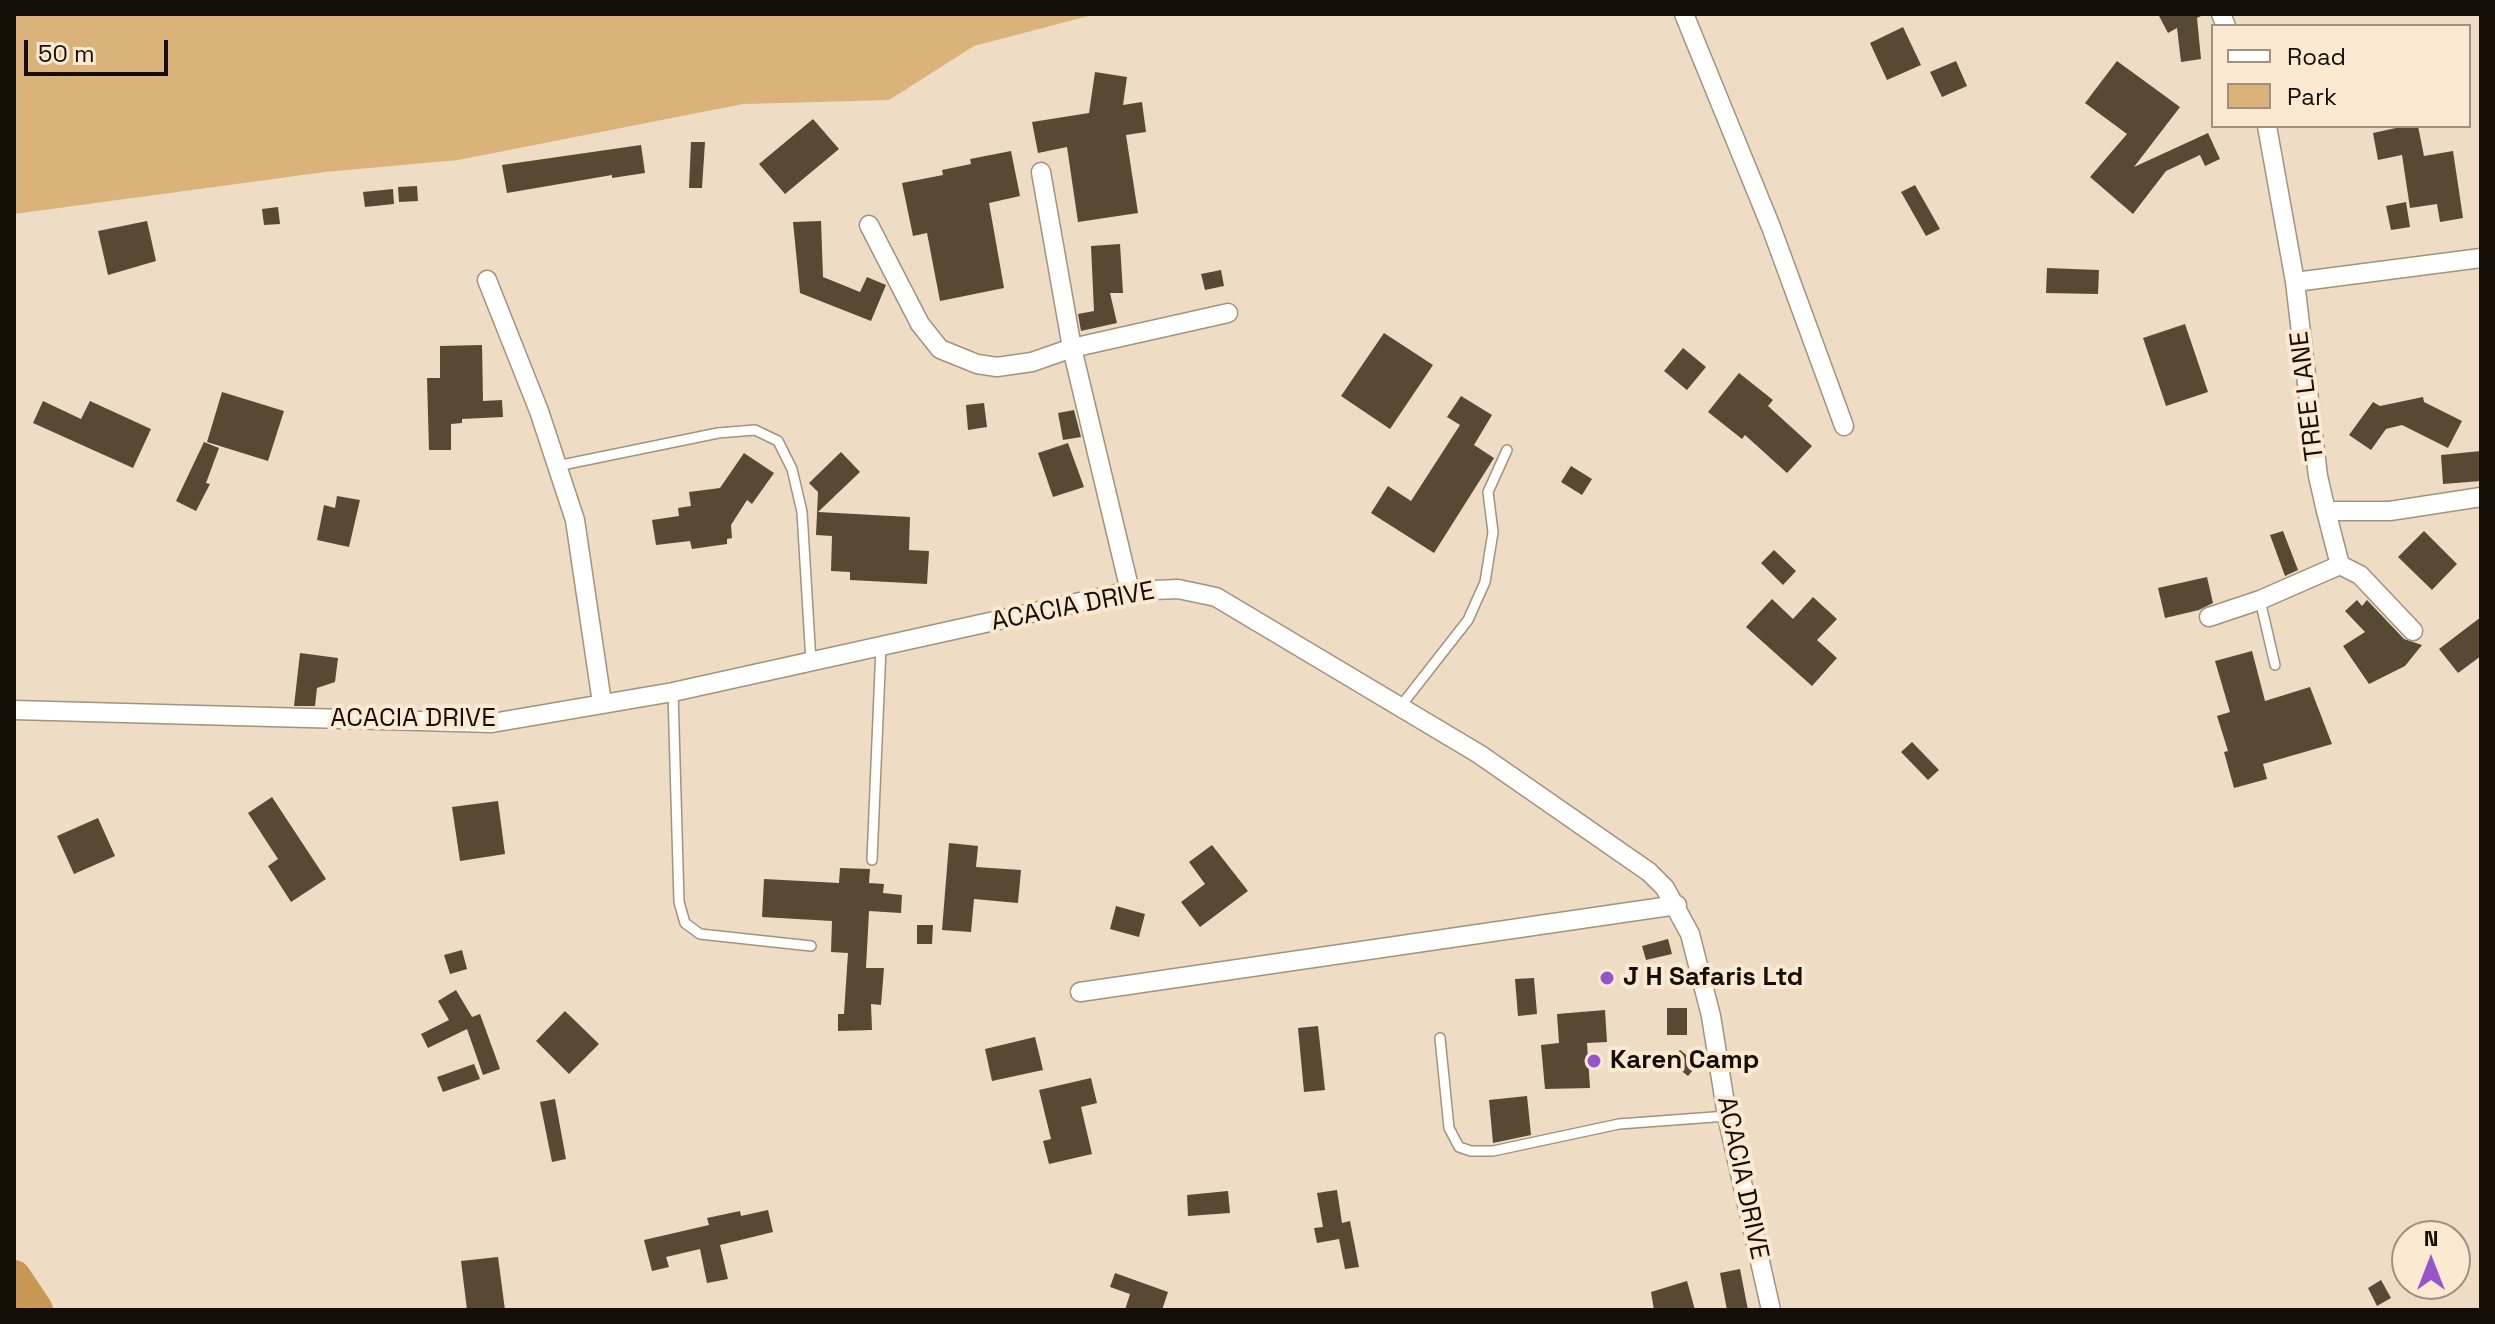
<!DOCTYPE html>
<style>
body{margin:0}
#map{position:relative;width:2495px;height:1324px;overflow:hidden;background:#eedcc4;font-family:"Space Grotesk",sans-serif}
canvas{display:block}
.frame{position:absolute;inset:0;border:16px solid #140e07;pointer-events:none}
.legend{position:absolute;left:2211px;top:24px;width:260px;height:104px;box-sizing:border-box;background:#fbe9d1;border:2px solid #9f9180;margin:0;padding:10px 14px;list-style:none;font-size:24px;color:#140e07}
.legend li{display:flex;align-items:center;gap:16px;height:40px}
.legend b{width:40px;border:2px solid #9f9180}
.north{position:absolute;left:2391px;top:1220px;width:80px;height:80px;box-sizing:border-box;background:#fbe9d1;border:2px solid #9f9180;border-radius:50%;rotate:0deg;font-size:22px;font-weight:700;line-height:32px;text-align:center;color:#140e07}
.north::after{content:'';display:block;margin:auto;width:28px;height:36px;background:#9654c9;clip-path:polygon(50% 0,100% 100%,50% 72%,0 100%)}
.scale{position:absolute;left:24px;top:40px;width:144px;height:36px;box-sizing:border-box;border:4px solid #140e07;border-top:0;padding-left:10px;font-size:24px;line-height:28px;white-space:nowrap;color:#140e07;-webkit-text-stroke:6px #fbe9d1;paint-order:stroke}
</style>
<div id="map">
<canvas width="2495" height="1324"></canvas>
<div class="frame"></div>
<ul class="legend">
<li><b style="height:10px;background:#fff"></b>Road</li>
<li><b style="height:22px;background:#dbb279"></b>Park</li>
</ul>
<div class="north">N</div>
<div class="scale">50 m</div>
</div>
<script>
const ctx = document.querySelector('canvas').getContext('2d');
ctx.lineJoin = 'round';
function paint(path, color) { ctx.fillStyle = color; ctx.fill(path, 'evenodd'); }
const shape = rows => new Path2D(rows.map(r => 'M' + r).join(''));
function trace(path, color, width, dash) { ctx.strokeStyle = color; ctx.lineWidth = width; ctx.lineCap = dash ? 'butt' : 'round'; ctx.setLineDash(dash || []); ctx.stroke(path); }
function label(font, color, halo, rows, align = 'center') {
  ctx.font = font + ' "Space Grotesk",sans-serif'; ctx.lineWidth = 8; ctx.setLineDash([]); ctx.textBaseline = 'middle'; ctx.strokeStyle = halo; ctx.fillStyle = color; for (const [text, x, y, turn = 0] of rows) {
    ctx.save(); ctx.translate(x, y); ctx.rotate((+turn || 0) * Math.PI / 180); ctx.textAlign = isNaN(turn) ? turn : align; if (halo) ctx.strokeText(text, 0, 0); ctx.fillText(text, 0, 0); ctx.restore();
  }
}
paint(shape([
 [14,14,1096,14,974,46,889,100,743,104,458,160,325,172,14,214]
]), '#dbb279');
trace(shape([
 [14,1277,36,1310]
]), '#c89753', 34);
paint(shape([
 [2158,14,2205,14,2197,18,2201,59,2181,62,2177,28,2168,33],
 [1903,27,1921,65,1887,80,1870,43],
 [1956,61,1967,86,1942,97,1930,72],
 [2117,61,2180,107,2134,167,2208,133,2220,159,2205,166,2200,155,2166,171,2133,214,2090,177,2127,134,2085,103],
 [1095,72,1127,77,1123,105,1142,102,1146,132,1126,135,1138,213,1078,222,1067,147,1038,153,1032,122,1089,113],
 [813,119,839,149,785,194,759,164],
 [2405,126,2418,126,2424,156,2453,151,2463,218,2440,222,2437,204,2410,208,2402,155,2378,160,2373,133],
 [691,142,705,142,702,188,689,188],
 [641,145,645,173,612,178,612,175,507,193,502,165],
 [1011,151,1020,196,989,203,1004,288,940,301,927,233,913,236,902,183,943,175,942,170,971,164,970,159],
 [1915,185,1940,229,1926,236,1901,192],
 [417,186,418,201,399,202,398,187],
 [393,189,394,204,365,207,363,192],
 [2406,202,2410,227,2391,230,2386,206],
 [278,207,280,224,264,225,262,209],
 [147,221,156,261,108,275,98,231],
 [821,221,823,277,860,292,867,277,886,285,871,321,800,293,793,222],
 [1120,244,1123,293,1110,293,1117,323,1081,331,1078,314,1094,311,1091,246],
 [2047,268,2099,270,2098,294,2046,293],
 [1221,270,1224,286,1205,290,1201,274],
 [2185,324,2208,392,2166,406,2143,338],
 [1384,333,1433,365,1390,429,1341,396],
 [482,345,483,401,502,400,503,417,462,419,462,423,451,424,451,450,429,450,427,378,440,378,440,346],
 [1683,348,1706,367,1687,390,1664,371],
 [1739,373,1773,400,1768,406,1812,446,1787,473,1745,435,1742,439,1708,412],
 [222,392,284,411,268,461,207,442],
 [1461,396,1492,415,1474,445,1494,458,1434,553,1371,513,1388,486,1411,501,1460,425,1447,417],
 [2423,397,2424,402,2462,421,2448,448,2402,425,2386,429,2371,450,2349,435,2373,402,2380,406],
 [43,401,81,419,90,401,151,429,133,468,33,423],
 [984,403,987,427,968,430,966,405],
 [1074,410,1081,437,1063,440,1058,413],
 [204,442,219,448,206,483,210,484,196,511,176,501],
 [1068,443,1084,487,1053,497,1038,453],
 [2481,451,2481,481,2443,484,2441,455],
 [841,452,860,472,818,512,910,517,909,550,929,551,927,584,850,580,850,572,831,571,832,536,816,535,818,492,809,483],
 [744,453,774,473,752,504,747,500,731,525,732,538,727,539,727,544,692,549,690,541,656,545,652,520,679,516,678,508,691,506,689,492,720,488],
 [1571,466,1592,479,1582,495,1561,482],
 [337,496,360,500,349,547,317,540,324,505,335,508],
 [2283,531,2298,570,2285,576,2270,535],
 [2424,531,2457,564,2432,590,2398,557],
 [1774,550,1796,571,1783,585,1761,563],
 [2207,577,2213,603,2199,610,2165,618,2158,588],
 [1813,597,1837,619,1817,640,1837,658,1812,686,1746,627,1772,599,1793,619],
 [2357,600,2362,606,2367,600,2404,639,2422,645,2405,666,2369,684,2343,646,2365,632,2345,611],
 [2481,617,2481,656,2458,673,2439,649],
 [2252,651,2265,701,2310,687,2332,744,2263,764,2267,779,2234,788,2224,752,2228,751,2217,716,2230,712,2215,661],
 [300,653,338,658,335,682,317,688,315,706,294,706],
 [1912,742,1939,770,1928,780,1901,752],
 [272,797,326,879,291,902,268,866,278,859,248,813],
 [498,801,505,854,460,861,452,807],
 [98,818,115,856,74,874,57,836],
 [949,843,978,846,976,867,1021,870,1018,903,974,899,971,932,942,930],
 [1212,845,1248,891,1200,927,1181,902,1205,884,1189,862],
 [840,868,870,869,869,883,884,884,883,893,902,895,901,913,869,911,866,968,884,968,881,1005,871,1004,872,1030,838,1031,838,1014,844,1014,848,953,831,952,832,921,762,917,764,879,839,883],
 [1116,906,1145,914,1139,937,1110,929],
 [917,925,933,925,932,944,917,944],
 [1668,939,1672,954,1646,960,1642,946],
 [462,950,467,969,450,974,444,955],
 [1534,978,1537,1014,1518,1016,1515,979],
 [456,990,472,1017,480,1014,500,1069,483,1075,467,1029,428,1048,421,1034,449,1020,438,1001],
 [1667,1008,1687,1008,1687,1035,1667,1035],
 [1605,1010,1607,1042,1587,1043,1590,1088,1545,1089,1541,1045,1559,1043,1557,1014],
 [565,1011,599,1044,569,1074,536,1041],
 [1318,1026,1325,1090,1304,1092,1298,1028],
 [1035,1037,1043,1070,992,1081,985,1049],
 [1680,1050,1698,1064,1688,1076,1670,1062],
 [474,1064,480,1079,443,1092,437,1077],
 [1091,1078,1097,1103,1081,1107,1092,1154,1049,1164,1043,1141,1051,1139,1039,1090],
 [1527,1096,1531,1135,1493,1143,1489,1100],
 [555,1099,566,1159,552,1162,540,1102],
 [1337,1190,1342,1223,1350,1221,1359,1267,1345,1269,1339,1239,1317,1243,1314,1228,1323,1227,1317,1193],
 [1228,1191,1230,1213,1188,1216,1187,1195],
 [768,1210,773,1232,720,1245,728,1279,707,1283,700,1249,666,1257,669,1267,652,1271,644,1240,709,1225,707,1218,740,1211,741,1216],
 [498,1257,505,1310,467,1310,461,1261],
 [1740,1269,1748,1310,1727,1310,1720,1273],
 [1115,1273,1168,1292,1162,1310,1125,1310,1130,1294,1110,1287],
 [2381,1280,2391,1298,2377,1306,2368,1288],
 [1687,1281,1695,1310,1654,1310,1651,1292]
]), '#584935');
const service = shape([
 [557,466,718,433,755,430,778,441,792,469,802,512,811,662],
 [2260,600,2275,665],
 [673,692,679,902,685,923,700,934,811,946],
 [1400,707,1468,620,1485,582,1493,532,1488,492,1507,450],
 [872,860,881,647],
 [1440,1038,1449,1128,1459,1147,1471,1151,1493,1151,1619,1124,1727,1116]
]);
const minor = shape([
 [1684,14,1771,227,1844,426],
 [2221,14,2226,26],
 [2267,126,2295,282,2318,476,2326,511,2390,511,2481,497],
 [1041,172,1072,348,1130,591],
 [869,225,920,324,940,349,977,364,997,367,1032,362,1072,348,1228,313],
 [487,280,539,411,575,520,602,703],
 [2295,282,2481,258],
 [2326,511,2340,565,2360,575,2413,631],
 [2209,617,2260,600,2340,565],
 [14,710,492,723,673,692,1130,591,1178,589,1216,597,1479,754,1649,872,1665,888,1690,934,1711,1016,1727,1116,1771,1310],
 [1080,992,1677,905]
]);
trace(service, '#a3927c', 12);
trace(minor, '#a3927c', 21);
trace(service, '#fff', 9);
trace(minor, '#fff', 18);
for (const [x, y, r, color] of [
 [1607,978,8,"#9654c9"],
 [1594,1061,8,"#9654c9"]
]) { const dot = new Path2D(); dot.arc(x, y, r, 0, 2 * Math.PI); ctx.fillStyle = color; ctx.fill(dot); trace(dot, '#fbe9d1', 3); }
label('26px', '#140e07', '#fbe9d1', [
 ["TREE LANE",2308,396,-97],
 ["ACACIA DRIVE",1073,607,-11],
 ["ACACIA DRIVE",413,719],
 ["ACACIA DRIVE",1742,1178,78]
]);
label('bold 26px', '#140e07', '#fbe9d1', [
 ["J H Safaris Ltd",1623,978],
 ["Karen Camp",1610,1061]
], 'left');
</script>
